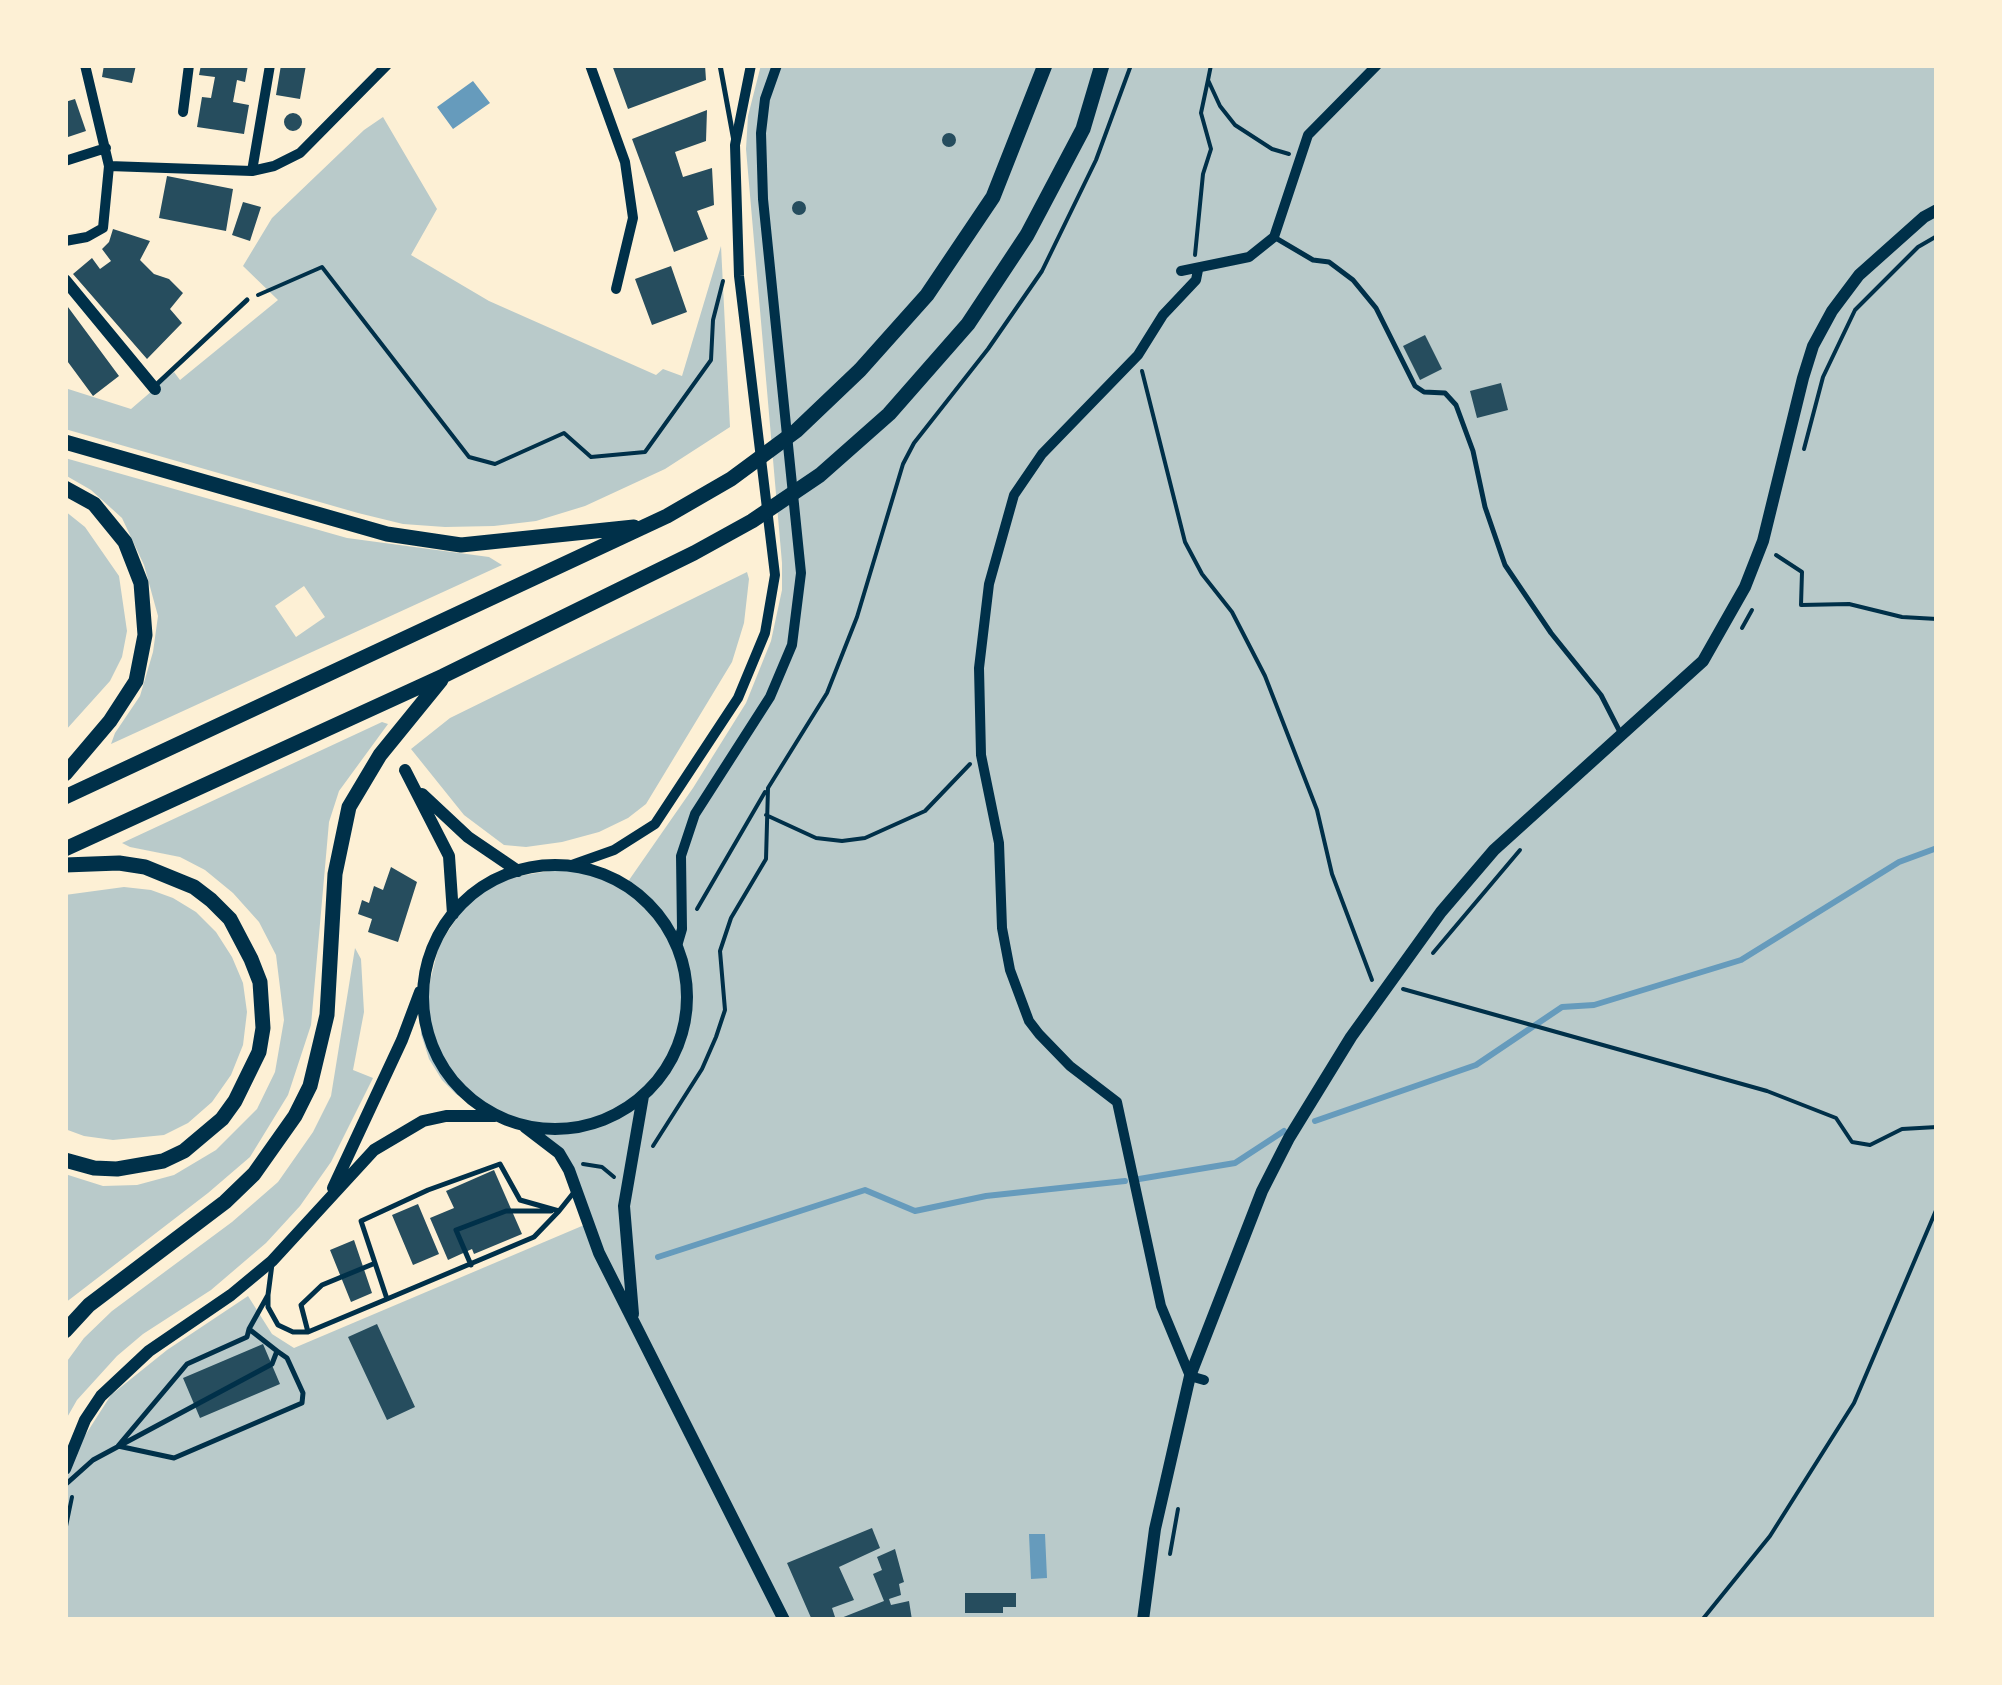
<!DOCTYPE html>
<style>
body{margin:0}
#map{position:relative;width:2002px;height:1685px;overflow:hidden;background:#fdf0d5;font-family:"Alegreya Sans",sans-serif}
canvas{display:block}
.frame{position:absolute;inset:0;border:68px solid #fdf0d5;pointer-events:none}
</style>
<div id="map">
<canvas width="2002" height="1685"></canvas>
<div class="frame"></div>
</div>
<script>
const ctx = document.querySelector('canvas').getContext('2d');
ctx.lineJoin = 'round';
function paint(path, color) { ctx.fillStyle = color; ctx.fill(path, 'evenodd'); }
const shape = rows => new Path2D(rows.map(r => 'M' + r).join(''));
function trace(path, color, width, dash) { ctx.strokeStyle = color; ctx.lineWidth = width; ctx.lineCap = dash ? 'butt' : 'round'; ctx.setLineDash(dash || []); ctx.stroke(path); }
paint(shape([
 [761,65,1937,65,1937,1620,65,1620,65,1484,77,1448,111,1395,167,1350,248,1296,272,1334,294,1348,589,1223,574,1172,539,1134,479,1107,456,1094,442,1080,429,1059,421,1034,423,1010,439,945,466,904,486,887,507,878,561,869,588,871,627,883,693,788,746,703,771,641,782,590,782,563,746,149,748,116],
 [383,117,437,209,411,255,489,301,656,375,663,369,682,376,721,246,730,427,665,469,585,506,536,521,494,526,445,527,403,524,358,513,65,429,65,388,131,409,174,372,180,380,278,300,243,266,272,218,364,130],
 [65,458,347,538,489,557,502,565,111,744,115,733,140,696,153,652,158,616,144,565,122,518,91,490,65,475],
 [304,586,325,617,296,637,275,606],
 [65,511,85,527,119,576,127,631,122,657,110,681,65,731],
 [747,572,749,579,744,623,732,662,646,804,628,818,599,832,562,842,526,847,504,845,464,815,411,749,450,718],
 [382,722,388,724,339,791,329,822,311,1025,288,1095,250,1157,208,1193,65,1303,65,1174,103,1186,137,1185,174,1175,216,1150,257,1109,275,1072,284,1020,276,955,259,922,233,893,205,870,180,857,130,847,122,843],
 [124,887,151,890,173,898,196,912,216,932,232,957,243,983,247,1012,243,1045,231,1075,212,1102,188,1123,164,1135,113,1140,84,1136,65,1129,65,895],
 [355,948,361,959,364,1012,353,1070,373,1078,331,1162,300,1206,266,1243,211,1290,143,1334,117,1356,77,1400,65,1421,65,1364,84,1338,112,1311,232,1222,278,1182,313,1132,331,1096]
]), '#b9caca');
paint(shape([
 [473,81,490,103,453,129,437,107],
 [1029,1534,1045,1534,1047,1578,1031,1579]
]), '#669bbc');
trace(shape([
 [1315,1121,1476,1065,1562,1007,1594,1005,1741,960,1899,862,1937,848],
 [1139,1179,1235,1163,1284,1131],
 [658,1257,865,1190,915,1211,986,1196,1125,1181]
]), '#669bbc', 6);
paint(shape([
 [104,65,136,65,132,83,102,77],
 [201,65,248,65,245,82,237,80,233,102,249,105,244,134,197,127,202,97,211,98,215,77,199,75],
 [281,65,306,65,300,99,276,95],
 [612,65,650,65,651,68,659,65,705,65,706,80,628,109],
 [75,99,86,131,65,138,65,102],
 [707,110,706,141,675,152,683,177,712,168,714,205,697,211,708,239,674,252,632,139],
 '284 122a9 9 0 1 1 18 0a9 9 0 1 1-18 0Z',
 '942 140a7 7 0 1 1 14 0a7 7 0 1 1-14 0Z',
 [167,176,233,189,226,231,159,218],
 '792 208a7 7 0 1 1 14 0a7 7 0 1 1-14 0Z',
 [243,202,261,207,250,241,232,235],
 [113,229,150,241,140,260,154,274,169,279,183,293,170,309,182,323,147,359,73,274,92,258,100,269,111,261,102,249,109,242],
 [671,266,687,312,652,325,635,279],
 [65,303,119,376,93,396,65,358],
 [1425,335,1442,369,1420,380,1403,346],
 [1501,383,1508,410,1477,418,1470,391],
 [391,867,417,882,398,942,368,932,372,919,358,914,362,900,369,903,374,886,383,890],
 [494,1170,522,1234,474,1254,472,1249,448,1260,430,1218,454,1208,446,1191],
 [418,1204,439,1254,413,1265,392,1215],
 [354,1240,372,1293,351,1302,330,1250],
 [377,1324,415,1407,387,1420,348,1337],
 [263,1344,280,1384,200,1418,183,1378],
 [872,1528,880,1548,839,1567,854,1600,832,1608,836,1620,884,1601,873,1574,882,1570,877,1557,895,1549,904,1582,899,1584,901,1595,889,1599,891,1605,909,1601,912,1620,812,1620,787,1563],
 [965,1593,1016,1593,1016,1607,1003,1607,1003,1613,965,1613]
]), '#264d5e');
trace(shape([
 [1211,65,1208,80,1220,106,1235,125,1272,149,1289,154],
 [1195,255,1203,174,1211,149,1201,113,1208,80],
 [258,295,322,267,469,457,495,464,564,433,591,457,645,452,711,360,713,320,723,281],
 [1142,371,1185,542,1202,574,1232,612,1265,676,1317,810,1332,874,1372,980],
 [1804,449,1823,377,1855,310,1918,247,1937,236],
 [1776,555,1802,572,1801,605,1849,604,1902,617,1937,619],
 [1742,628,1752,610],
 [766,815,816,838,842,841,865,838,925,811,970,764],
 [697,909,765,792],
 [1433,953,1520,850],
 [1403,989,1767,1091,1836,1118,1852,1142,1870,1145,1902,1129,1937,1127],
 [653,1146,702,1069,716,1037,725,1010,720,951,731,918,766,859,768,788,827,693,857,617,903,464,914,443,988,349,1042,271,1096,160,1131,65],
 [583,1164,602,1167,614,1177],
 [65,1531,72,1497],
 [1170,1554,1178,1509],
 [1702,1620,1770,1536,1854,1403,1937,1208]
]), '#003049', 4);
trace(shape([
 [720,65,734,141],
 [1274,237,1313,260,1329,262,1353,280,1376,308,1415,386,1424,392,1445,393,1456,405,1473,451,1485,507,1505,565,1551,633,1601,695,1621,734],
 [156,385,247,300],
 [471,1265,456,1230,506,1211,551,1211],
 [268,1295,268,1307,278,1325,293,1332,308,1332,387,1299,361,1221,428,1190,500,1164,520,1200,559,1211,575,1191],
 [387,1299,534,1237,559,1211],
 [249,1329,247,1337,187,1364,118,1446,174,1458,302,1403,303,1393,287,1358,277,1351],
 [308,1332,301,1305,322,1285,373,1264],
 [65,1485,93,1460,272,1364,277,1351,249,1329,268,1295,272,1264]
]), '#003049', 5);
trace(shape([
 [85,65,109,166],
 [590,65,625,162,633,218,616,289],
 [183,112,189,65],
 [65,161,106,148],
 [252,171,270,65],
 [65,241,87,237,103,228,109,166,252,171,274,166,300,153,387,65],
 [1198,270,1196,280,1163,315,1138,355,1042,454,1014,495,989,584,979,668,981,755,999,843,1002,928,1010,970,1029,1021,1039,1034,1070,1066,1117,1102,1161,1306,1190,1376,1204,1380],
 [1181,271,1249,257,1274,237,1308,135,1377,65],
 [569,866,614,850,655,824,738,698,765,633,775,575,739,276,735,145,751,65],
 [677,946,682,929,681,856,695,814,770,697,792,645,801,573,763,199,761,133,765,99,777,65]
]), '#003049', 10);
trace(shape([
 [65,280,155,389],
 [405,770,449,856,453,914],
 [422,794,468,837,518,871],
 '423 997a132 132 0 1 1 264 0a132 132 0 1 1-264 0Z',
 [525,1127,559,1153,569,1170,599,1253,784,1620],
 [333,1188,402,1040,420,992],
 [633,1314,624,1206,643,1096],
 [65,1469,85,1420,101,1396,149,1351,231,1295,272,1261,374,1150,423,1121,446,1116,495,1116],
 [1143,1620,1155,1529,1190,1376,1262,1191,1289,1138,1351,1037,1441,912,1494,850,1703,661,1745,587,1763,541,1803,378,1813,346,1832,311,1859,275,1924,217,1937,210]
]), '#003049', 12);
trace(shape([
 [65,442,387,534,461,545,634,527],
 [65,488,94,504,125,542,141,583,145,635,136,681,110,721,65,774],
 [65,797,667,516,731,479,796,431,860,370,927,295,993,197,1045,65],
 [65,849,443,676,694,553,752,521,820,475,889,414,968,324,1027,235,1083,129,1102,65],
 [65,865,119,863,145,867,194,887,211,900,230,919,251,959,260,982,263,1028,259,1052,235,1101,222,1119,184,1151,163,1161,117,1169,94,1168,65,1160],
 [65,1331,89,1305,225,1202,254,1174,295,1116,310,1086,327,1015,335,874,349,807,380,755,441,680]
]), '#003049', 15);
</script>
